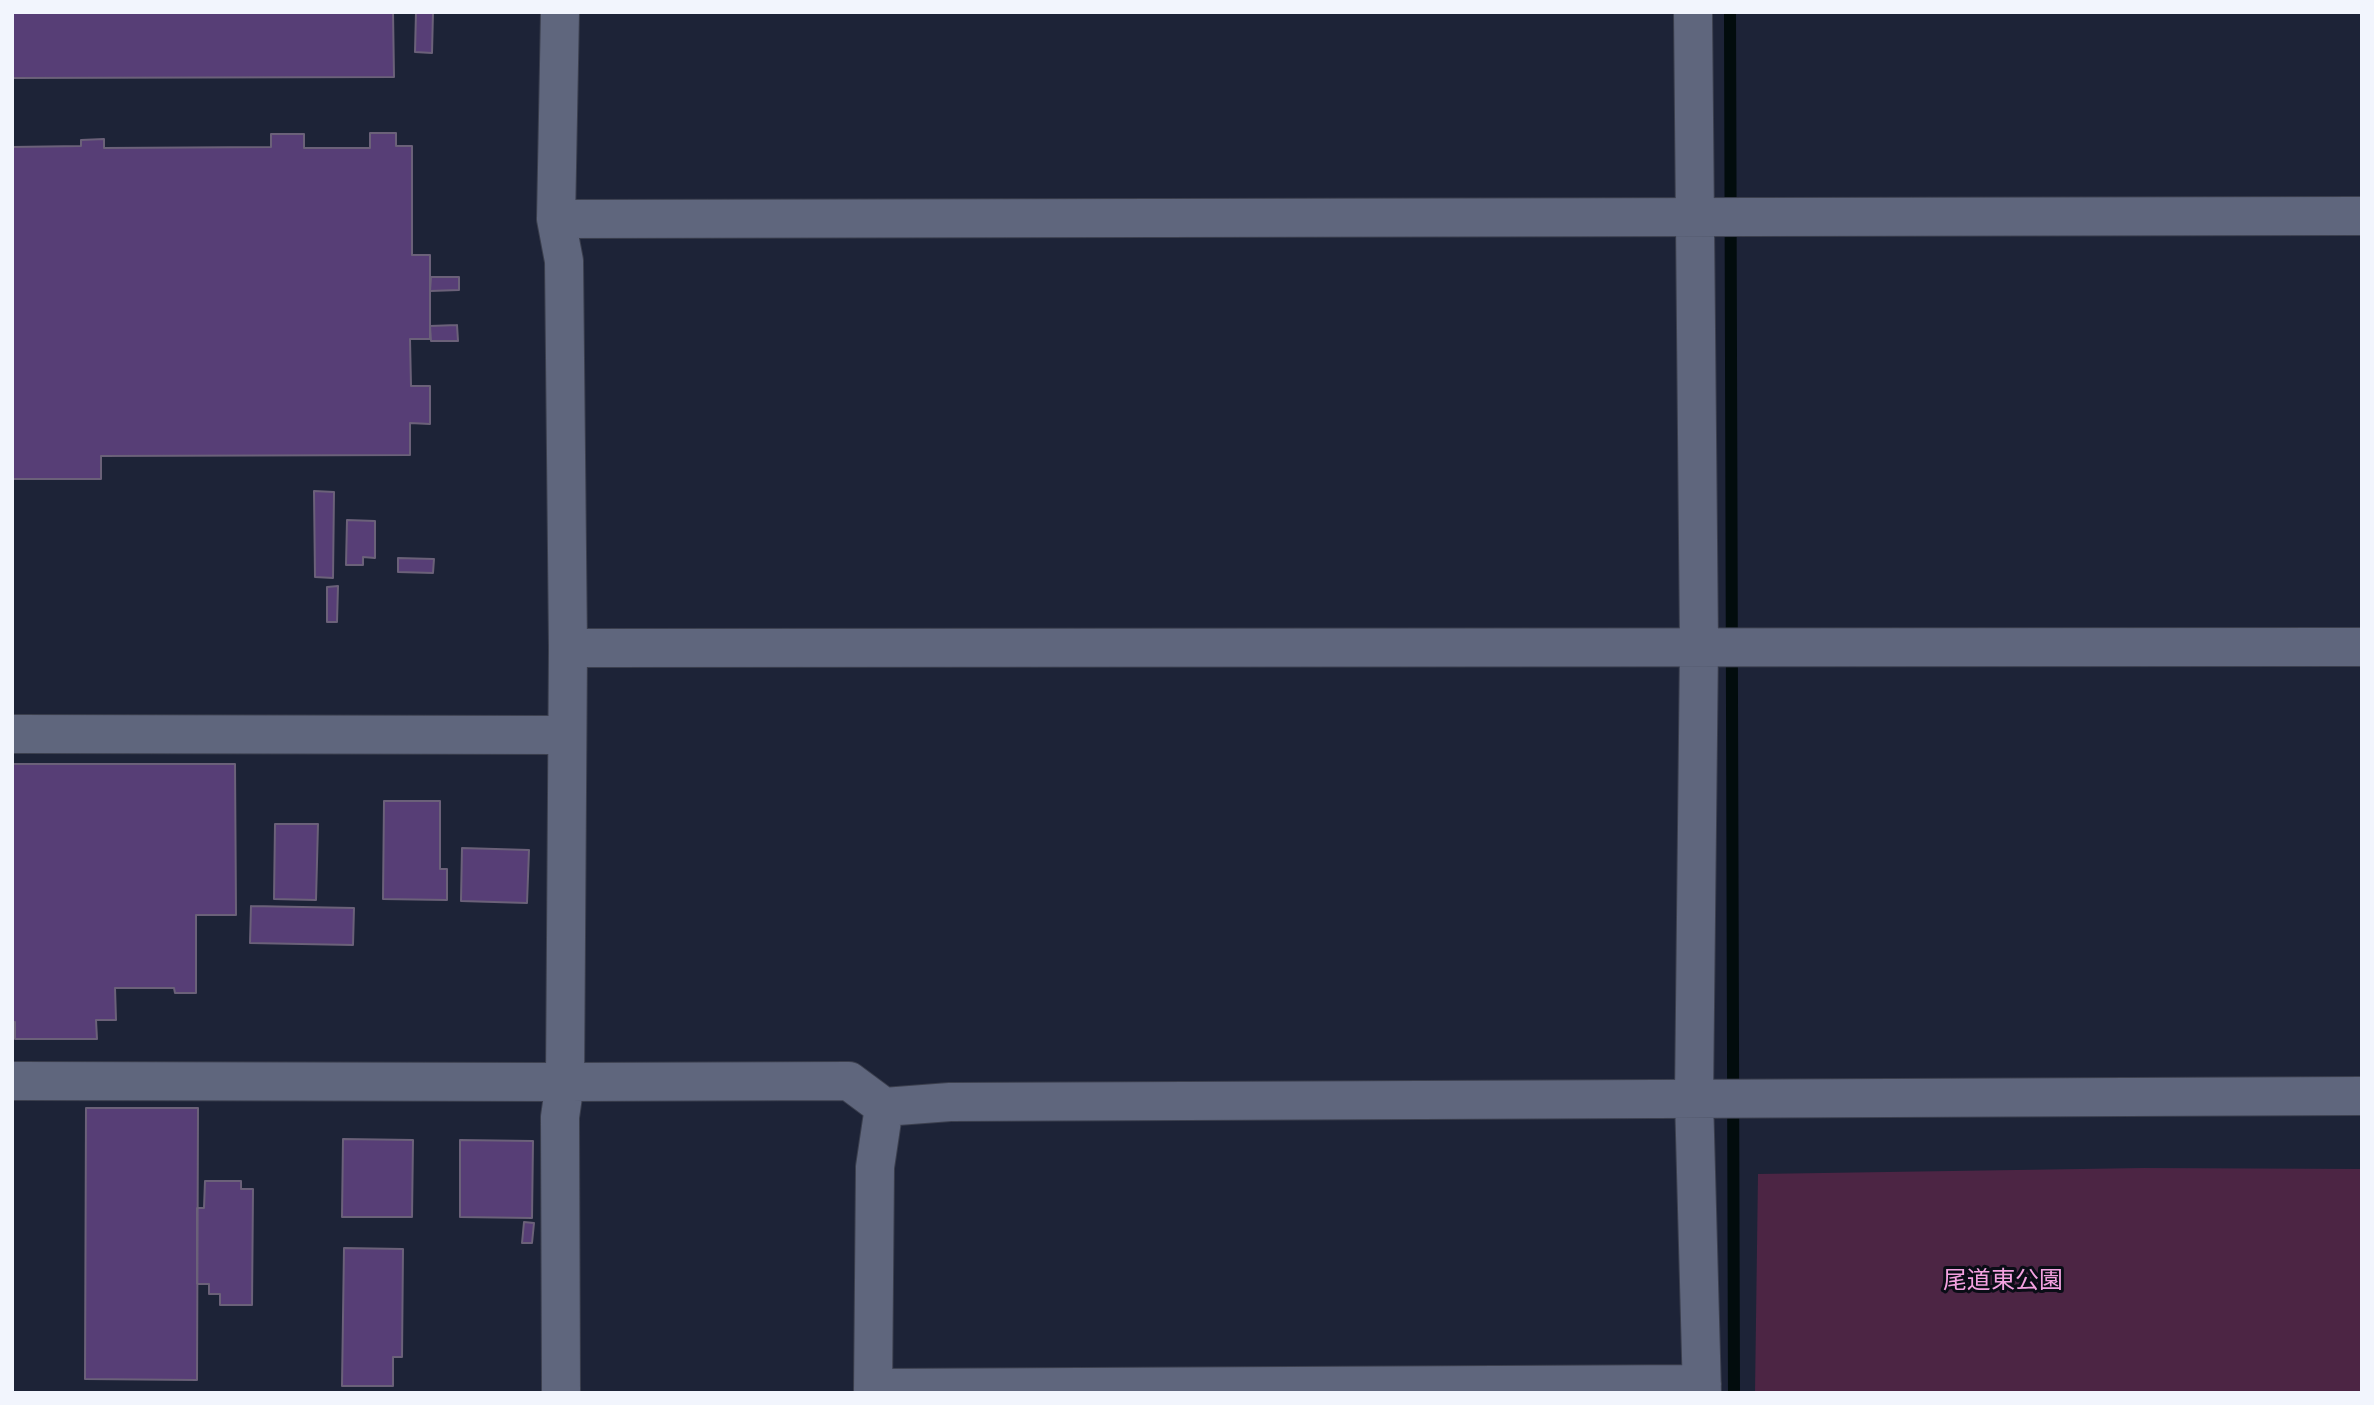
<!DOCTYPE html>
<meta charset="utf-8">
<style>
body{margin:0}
#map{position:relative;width:2374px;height:1405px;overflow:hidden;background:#1d2337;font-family:"Alegreya Sans",sans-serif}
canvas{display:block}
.frame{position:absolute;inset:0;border:14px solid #f2f5fd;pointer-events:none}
</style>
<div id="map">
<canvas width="2374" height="1405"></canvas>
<div class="frame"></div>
</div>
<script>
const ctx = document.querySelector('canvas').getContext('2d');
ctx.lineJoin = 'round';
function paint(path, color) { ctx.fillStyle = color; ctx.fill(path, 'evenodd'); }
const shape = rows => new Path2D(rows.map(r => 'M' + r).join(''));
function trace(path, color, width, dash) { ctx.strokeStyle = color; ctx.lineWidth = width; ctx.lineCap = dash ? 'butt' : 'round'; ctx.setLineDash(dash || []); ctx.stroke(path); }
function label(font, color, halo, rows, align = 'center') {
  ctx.font = font + ' "Alegreya Sans","Noto Sans JP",sans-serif'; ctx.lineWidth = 6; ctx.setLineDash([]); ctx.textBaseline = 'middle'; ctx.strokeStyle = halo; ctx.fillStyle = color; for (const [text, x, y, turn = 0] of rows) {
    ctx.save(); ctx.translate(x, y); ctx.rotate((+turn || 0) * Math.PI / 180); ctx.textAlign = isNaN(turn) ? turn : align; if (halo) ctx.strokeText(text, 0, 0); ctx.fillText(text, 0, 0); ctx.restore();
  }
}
paint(shape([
 [2144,1168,2362,1169,2362,1393,1755,1393,1758,1174]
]), '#4c2544');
trace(shape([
 [1730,12,1734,1393]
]), '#020c0d', 12);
const building = shape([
 [12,12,393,12,394,77,12,78,12,12],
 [416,12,433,12,432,53,415,52,416,12],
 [370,133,396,133,396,146,412,146,412,255,430,255,430,339,410,339,411,386,430,386,430,424,410,423,410,455,101,456,101,479,12,479,12,147,81,146,81,140,104,139,104,148,271,147,271,134,304,134,304,148,370,148,370,133],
 [431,277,459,277,459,290,430,291,431,277],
 [457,325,458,341,431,341,430,326,457,325],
 [314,491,334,492,333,578,315,577,314,491],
 [347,520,375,521,375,558,363,557,363,565,346,565,347,520],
 [398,558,434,559,433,573,398,572,398,558],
 [338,586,337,622,327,622,327,587,338,586],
 [12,764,235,764,236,915,196,915,196,993,175,993,174,988,115,988,116,1020,96,1020,97,1039,15,1039,15,1022,12,1022,12,764],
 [384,801,440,801,440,869,447,869,447,900,383,899,384,801],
 [275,824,318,824,316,900,274,899,275,824],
 [462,848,529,850,527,903,461,901,462,848],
 [251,906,354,908,353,945,250,943,251,906],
 [86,1108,198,1108,197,1380,85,1379,86,1108],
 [343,1139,413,1140,412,1217,342,1217,343,1139],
 [460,1140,533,1141,532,1218,460,1217,460,1140],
 [205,1181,241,1181,241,1189,253,1189,252,1305,220,1305,220,1294,209,1294,209,1284,197,1284,197,1208,204,1208,205,1181],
 [524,1222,534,1223,532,1243,522,1243,524,1222],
 [344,1248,403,1249,402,1357,393,1357,393,1386,342,1386,344,1248]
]);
paint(building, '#573e76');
trace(building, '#6b6179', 2);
const minor = shape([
 [560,12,556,219,564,261,568,648,565,1082,849,1081,884,1107,950,1102,2362,1096],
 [1693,12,1699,645,1694,1098,1702,1393],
 [556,219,2362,216],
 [568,648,2362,647],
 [12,734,565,735],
 [12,1081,565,1082,560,1117,561,1393],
 [873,1388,1702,1384],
 [873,1393,875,1167,884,1107]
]);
trace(minor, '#3b3f4e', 40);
trace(minor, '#5f667d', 38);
label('24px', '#f3a1e0', '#0a0d16', [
 ["尾道東公園",2003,1281]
]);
</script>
